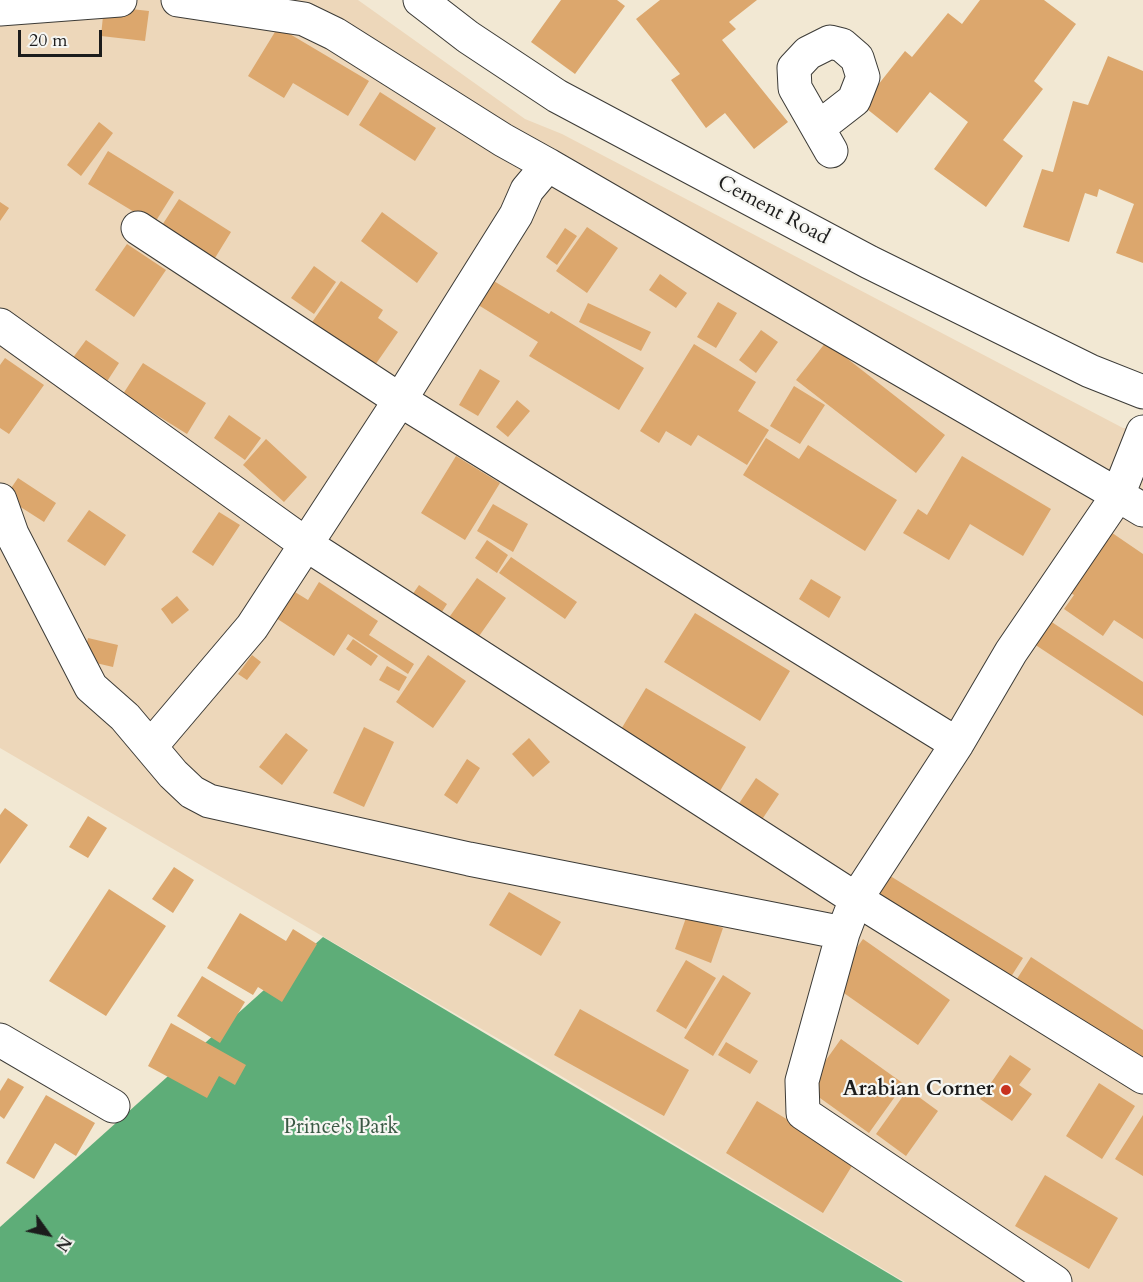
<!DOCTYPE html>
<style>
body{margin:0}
#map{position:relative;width:1143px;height:1282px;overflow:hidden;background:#f2e8d3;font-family:Cardo,serif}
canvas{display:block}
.north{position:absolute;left:18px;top:1204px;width:60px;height:60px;-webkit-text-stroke:4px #f6f6f2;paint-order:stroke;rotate:123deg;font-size:16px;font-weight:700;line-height:24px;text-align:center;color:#1c1c1c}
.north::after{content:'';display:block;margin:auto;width:21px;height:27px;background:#1c1c1c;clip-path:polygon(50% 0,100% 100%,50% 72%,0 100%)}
.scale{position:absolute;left:18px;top:30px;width:84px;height:27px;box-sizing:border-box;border:3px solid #1c1c1c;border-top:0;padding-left:8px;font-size:18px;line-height:21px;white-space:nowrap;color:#1c1c1c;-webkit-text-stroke:4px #f6f6f2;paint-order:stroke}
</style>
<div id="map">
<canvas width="1143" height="1282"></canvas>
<div class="north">N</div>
<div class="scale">20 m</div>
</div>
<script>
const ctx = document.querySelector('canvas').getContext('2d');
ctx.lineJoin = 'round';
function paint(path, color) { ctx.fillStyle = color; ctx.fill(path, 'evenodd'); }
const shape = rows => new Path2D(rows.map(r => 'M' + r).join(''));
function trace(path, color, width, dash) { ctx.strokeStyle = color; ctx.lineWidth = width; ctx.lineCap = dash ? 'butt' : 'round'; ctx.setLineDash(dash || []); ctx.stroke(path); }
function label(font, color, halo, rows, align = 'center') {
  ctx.font = font + ' Cardo,serif'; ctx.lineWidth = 4.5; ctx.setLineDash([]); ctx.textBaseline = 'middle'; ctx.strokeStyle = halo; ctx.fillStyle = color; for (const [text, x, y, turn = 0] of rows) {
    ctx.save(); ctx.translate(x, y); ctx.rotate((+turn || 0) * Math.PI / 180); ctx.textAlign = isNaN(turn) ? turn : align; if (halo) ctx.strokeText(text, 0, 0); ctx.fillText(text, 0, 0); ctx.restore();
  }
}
paint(shape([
 [0,0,358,0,525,119,562,134,1123,428,1143,428,1143,1282,905,1282,521,1052,0,748]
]), '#edd7ba');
paint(shape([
 [323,937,903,1282,0,1282,0,1227]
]), '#5ead78');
paint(shape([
 [561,0,617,0,625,6,575,74,531,42],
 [660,0,757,0,729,22,736,29,722,40,788,122,754,149,725,113,706,128,671,80,680,74,636,19],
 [980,0,1044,0,1076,24,1034,81,1043,89,1003,140,1023,156,986,207,934,169,968,122,930,92,897,133,862,105,905,51,912,57,948,13,962,24],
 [104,6,149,11,145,41,101,36],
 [278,27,369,81,348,116,293,83,284,98,248,76],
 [1108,56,1143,71,1143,263,1116,253,1134,204,1099,189,1097,197,1085,193,1069,242,1023,227,1042,169,1053,172,1073,101,1088,105],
 [380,92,436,128,415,161,359,125],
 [99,122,113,133,81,176,67,165],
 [108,151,174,192,154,224,88,184],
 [179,199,231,232,210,266,157,233],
 [0,202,9,208,0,221],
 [382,212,438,253,417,283,361,241],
 [587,227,618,248,587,293,556,271],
 [565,228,577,236,557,265,546,257],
 [127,244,166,270,134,317,95,290],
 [314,266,336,282,314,314,291,298],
 [482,274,549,314,551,311,644,368,619,410,529,356,538,342,467,298],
 [660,274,687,293,676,308,649,290],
 [341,281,383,310,378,318,398,332,373,368,310,325],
 [718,302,737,313,716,348,697,337],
 [588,303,651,332,641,351,579,322],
 [761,330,778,342,756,373,739,360],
 [86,340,119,363,106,383,72,359],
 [826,342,945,435,916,473,796,380],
 [694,344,756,382,738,411,769,430,747,465,698,435,691,446,666,431,659,443,640,431],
 [5,358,44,385,9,434,0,428,0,365],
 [143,363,206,403,187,434,123,394],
 [480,369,500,381,478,416,459,405],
 [794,386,825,405,800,444,770,426],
 [517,400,530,411,508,437,496,427],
 [229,415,261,438,245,460,214,438],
 [766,438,799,459,808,445,897,500,865,551,743,475],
 [266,439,307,477,284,502,243,465],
 [456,456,500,483,465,540,421,513],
 [962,456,1051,509,1023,556,970,524,949,560,903,533,918,509,927,515],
 [18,478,56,503,44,522,5,497],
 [493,504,528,524,513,552,477,531],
 [89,510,126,535,105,566,67,541],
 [219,512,240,525,213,566,192,552],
 [1102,526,1143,554,1143,639,1114,620,1103,636,1064,609,1074,595,1061,587],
 [487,540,508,555,497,573,475,558],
 [511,557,577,602,565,619,499,573],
 [477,578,506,598,472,646,443,626],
 [811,579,841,597,829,618,799,599],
 [319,582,378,621,369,635,414,664,408,674,348,634,334,656,273,616,290,589,308,600],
 [419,585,447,604,436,621,408,601],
 [177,596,189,610,172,624,161,609],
 [695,613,790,671,760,721,664,662],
 [1044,617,1143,682,1143,716,1028,640],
 [88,638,118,645,113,667,83,660],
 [353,639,378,656,371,666,346,649],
 [252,655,261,662,247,680,238,674],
 [428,655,466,681,433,728,396,702],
 [387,666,407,677,399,691,379,680],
 [646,688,746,747,720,791,620,731],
 [364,727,394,742,364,807,333,793],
 [286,733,308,750,282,785,259,767],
 [529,738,550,762,533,777,512,754],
 [467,759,480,768,457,804,444,795],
 [756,778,779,794,761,821,738,805],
 [5,808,28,825,0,864,0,815],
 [88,816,107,828,88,858,69,847],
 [174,867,194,880,173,913,152,899],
 [887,874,1023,958,1007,983,871,899],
 [109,889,166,926,106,1016,49,981],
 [509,892,561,922,541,956,489,925],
 [240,913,286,941,293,929,317,944,282,1002,258,987,253,995,207,968],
 [687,915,723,928,711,963,675,949],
 [863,939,950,1000,918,1045,831,984],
 [1031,957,1143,1030,1143,1069,1013,985],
 [686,960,716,978,686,1029,656,1011],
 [723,975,751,993,713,1056,684,1038],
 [202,976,245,1002,220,1043,177,1016],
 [580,1009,689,1070,664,1116,554,1055],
 [171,1023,246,1065,235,1085,219,1076,207,1098,148,1066],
 [841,1039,904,1084,869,1133,806,1088],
 [726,1042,758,1061,750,1074,718,1055],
 [1010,1055,1031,1069,1019,1085,1032,1094,1012,1121,980,1099],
 [8,1078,24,1087,4,1119,0,1116,0,1091],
 [1099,1083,1135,1106,1102,1159,1066,1136],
 [908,1089,938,1111,906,1156,876,1134],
 [46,1095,95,1123,76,1156,55,1143,34,1179,6,1163],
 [757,1101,855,1161,823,1213,726,1153],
 [1143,1115,1143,1176,1115,1159],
 [1045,1175,1118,1218,1089,1269,1015,1226]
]), '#dca76d');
const minor = shape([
 [0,9,120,0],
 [818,128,854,100,863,77,857,58,842,45,830,42,808,53,794,68,795,88,831,151],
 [548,165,1118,495,1143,432],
 [138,228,400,400,957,744],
 [0,325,307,545,856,899,1143,1077],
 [0,500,12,534,91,687,125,717,173,774,192,792,209,801,469,859,843,933],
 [151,746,252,627,400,400,516,215,527,190,548,165,503,140,335,34,304,19,178,0],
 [0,1040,113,1106],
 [1055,1282,803,1113,802,1081,843,933,856,899,957,744,1011,652,1118,495,1143,510]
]);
const major = shape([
 [420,0,468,37,557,96,869,262,1090,371,1143,392]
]);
trace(minor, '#3c3b37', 35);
trace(major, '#3c3b37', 35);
trace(minor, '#fff', 33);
trace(major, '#fff', 33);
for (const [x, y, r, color] of [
 [1006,1090,6,"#c8321e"]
]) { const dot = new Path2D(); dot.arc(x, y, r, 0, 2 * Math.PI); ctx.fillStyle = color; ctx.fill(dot); trace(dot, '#f6f6f2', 2); }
label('21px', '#1c1c1c', '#f6f6f2', [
 ["Cement Road",773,211,28]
]);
label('bold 21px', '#1c1c1c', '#f6f6f2', [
 ["Arabian Corner",994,1090]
], 'right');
label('21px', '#3a5944', '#f6f6f2', [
 ["Prince's Park",341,1128]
]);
</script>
